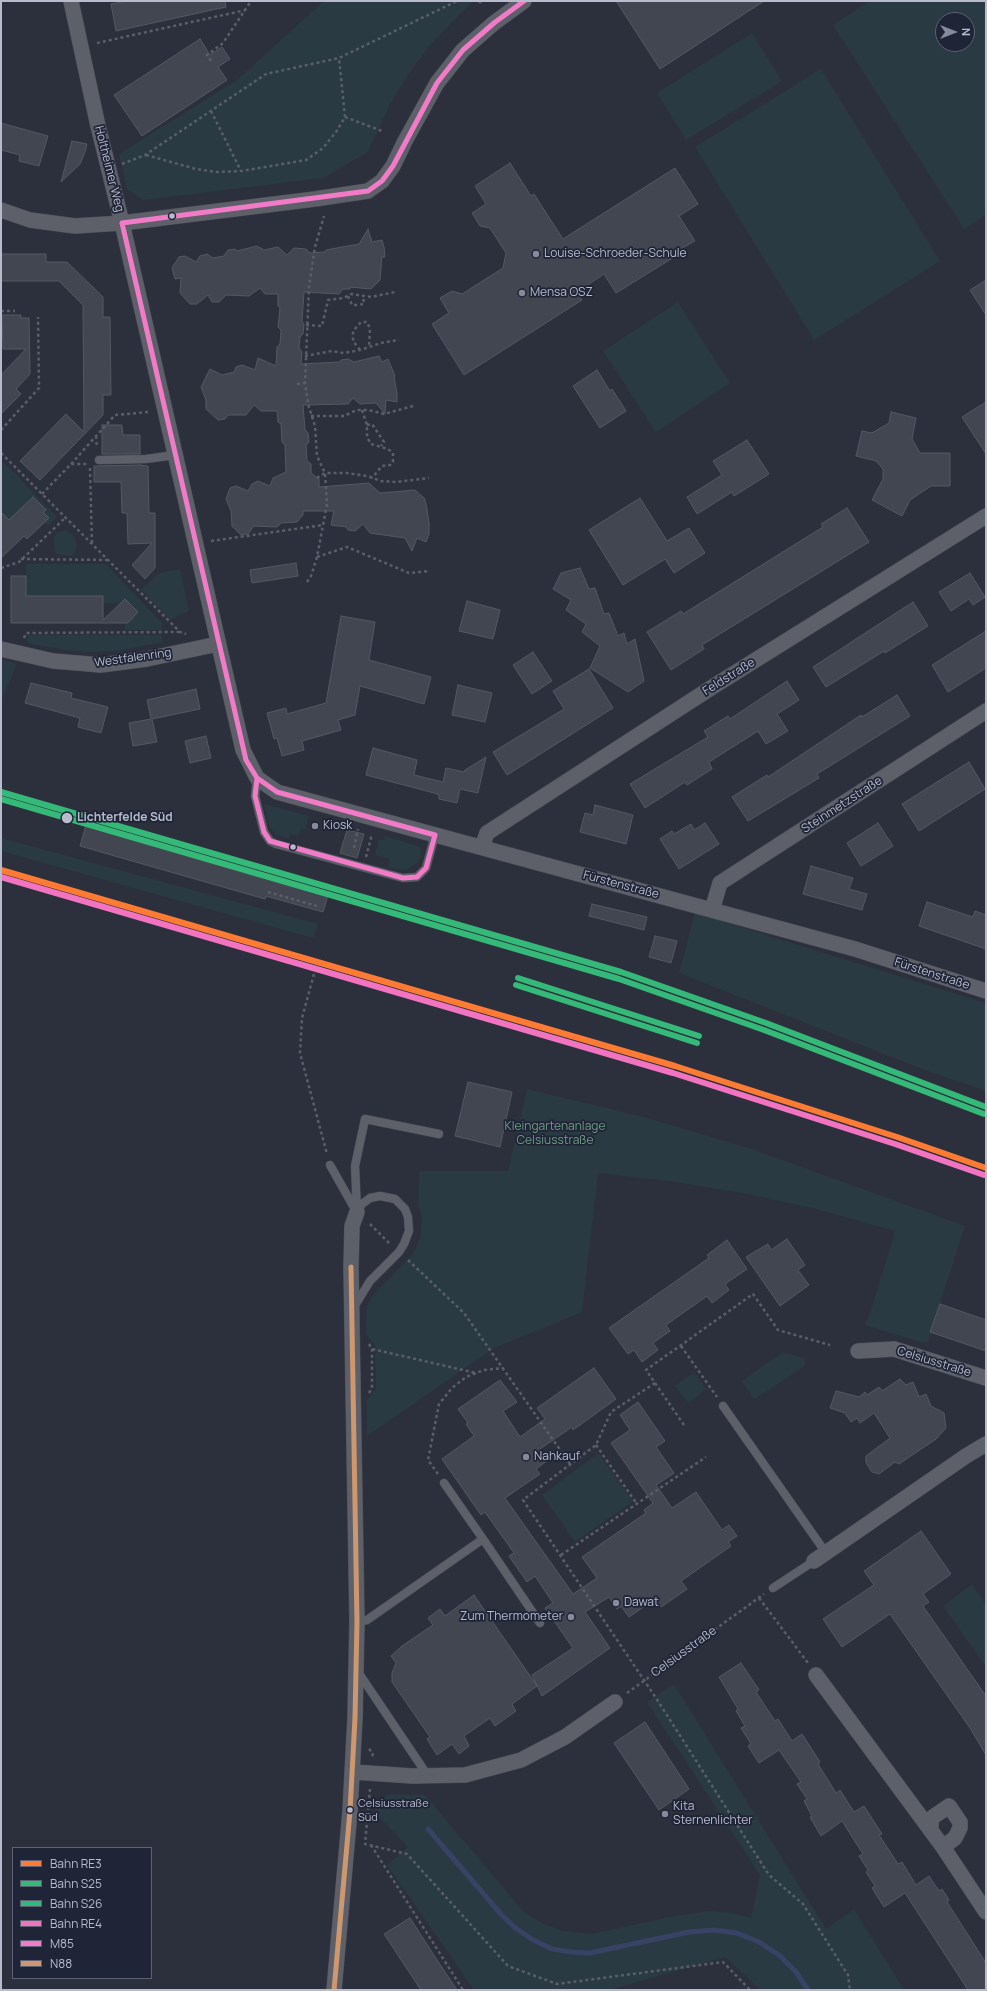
<!DOCTYPE html>
<meta charset="utf-8">
<style>
body{margin:0}
#map{position:relative;width:987px;height:1991px;overflow:hidden;background:#2c303c;font-family:Manrope,sans-serif}
canvas{display:block}
.frame{position:absolute;inset:0;border:2px solid #b7bbcc;pointer-events:none}
.legend{position:absolute;left:12px;top:1847px;width:140px;height:132px;box-sizing:border-box;background:#1f2437;border:1px solid #5c6073;margin:0;padding:5px 7px;list-style:none;font-size:12px;color:#b7bbcc}
.legend li{display:flex;align-items:center;gap:8px;height:20px}
.legend b{width:20px;border:1px solid #5c6073}
.north{position:absolute;left:935px;top:12px;width:40px;height:40px;box-sizing:border-box;background:#1f2437;border:1px solid #5c6073;border-radius:50%;rotate:90deg;font-size:11px;font-weight:700;line-height:16px;text-align:center;color:#b7bbcc}
.north::after{content:'';display:block;margin:auto;width:14px;height:18px;background:#868a9a;clip-path:polygon(50% 0,100% 100%,50% 72%,0 100%)}
</style>
<div id="map">
<canvas width="987" height="1991"></canvas>
<div class="frame"></div>
<ul class="legend">
<li><b style="height:5px;background:#ff7a33"></b>Bahn RE3</li>
<li><b style="height:5px;background:#34b978"></b>Bahn S25</li>
<li><b style="height:5px;background:#34b978"></b>Bahn S26</li>
<li><b style="height:5px;background:#f273bf"></b>Bahn RE4</li>
<li><b style="height:5px;background:#f17bc7"></b>M85</li>
<li><b style="height:5px;background:#cd976f"></b>N88</li>
</ul>
<div class="north">N</div>
</div>
<script>
const ctx = document.querySelector('canvas').getContext('2d');
ctx.lineJoin = 'round';
function paint(path, color) { ctx.fillStyle = color; ctx.fill(path, 'evenodd'); }
const shape = rows => new Path2D(rows.map(r => 'M' + r).join(''));
function trace(path, color, width, dash) { ctx.strokeStyle = color; ctx.lineWidth = width; ctx.lineCap = dash ? 'butt' : 'round'; ctx.setLineDash(dash || []); ctx.stroke(path); }
function label(font, color, halo, rows, align = 'center') {
  ctx.font = font + ' Manrope,sans-serif'; ctx.lineWidth = 3.5; ctx.setLineDash([]); ctx.textBaseline = 'middle'; ctx.strokeStyle = halo; ctx.fillStyle = color; for (const [text, x, y, turn = 0] of rows) {
    ctx.save(); ctx.translate(x, y); ctx.rotate((+turn || 0) * Math.PI / 180); ctx.textAlign = isNaN(turn) ? turn : align; if (halo) ctx.strokeText(text, 0, 0); ctx.fillText(text, 0, 0); ctx.restore();
  }
}
paint(shape([
 [324,1,473,1,431,44,412,69,389,106,368,152,323,178,143,200,127,189,119,154,237,80],
 [869,1,986,1,986,215,964,229,833,25],
 [943,20,967,20,967,44,943,44],
 [752,33,782,81,686,140,657,93],
 [821,69,940,261,814,340,695,147],
 [678,302,730,383,656,432,603,351],
 [4,462,57,517,48,526,45,523,49,518,43,512,45,509,33,497,9,520,1,520,1,465],
 [66,530,74,536,77,545,75,553,70,556,56,554,54,546,54,537,58,532],
 [26,564,106,564,162,623,162,630,125,630,125,622,128,623,138,612,125,599,121,603,103,603,103,596,26,596],
 [180,569,189,611,170,620,141,590,159,573],
 [28,635,162,635,163,642,117,651,91,652,65,650,27,643],
 [1,659,17,664,1,701],
 [264,804,309,816,305,830,301,829,298,836,290,834,289,839,275,834,268,823],
 [385,836,420,847,421,855,417,863,405,870,388,867,390,859,375,855,379,839,384,840],
 [1,838,318,924,313,938,1,851],
 [695,913,986,1003,986,1091,922,1069,679,973],
 [527,1089,644,1117,752,1149,965,1226,927,1344,865,1325,873,1304,895,1231,813,1208,737,1192,669,1181,598,1173,582,1312,494,1348,367,1436,367,1400,376,1389,375,1346,366,1334,367,1306,373,1295,412,1255,416,1248,421,1235,422,1216,418,1206,419,1171,508,1171],
 [783,1352,804,1358,805,1366,754,1399,742,1381],
 [694,1372,706,1389,688,1403,675,1386],
 [598,1453,633,1501,575,1542,542,1495],
 [972,1584,986,1605,986,1667,943,1606],
 [674,1684,826,1929,854,1909,904,1990,761,1990,725,1957,609,1990,474,1990,387,1865,408,1847,375,1813,376,1804,389,1794,425,1795,525,1913,544,1924,563,1931,592,1934,674,1916,709,1911,732,1913,751,1918,760,1875,647,1702]
]), '#293a42');
trace(shape([
 [428,1829,500,1913,514,1927,533,1940,552,1949,571,1952,590,1953,689,1932,714,1930,737,1933,759,1942,779,1955,796,1972,808,1990]
]), '#384265', 5);
const building = shape([
 [126,1,225,1,226,7,116,31,111,4,126,1],
 [616,1,764,1,660,69,616,1],
 [200,39,210,55,222,47,230,59,218,67,227,80,142,136,114,95,200,39],
 [1,123,48,136,39,166,19,161,20,155,1,150,1,123],
 [72,141,87,144,85,152,80,164,61,182,72,141],
 [510,163,531,196,534,194,563,239,675,168,698,204,679,216,695,241,682,248,684,251,616,293,604,274,577,292,582,300,464,375,432,324,449,313,440,298,452,291,462,294,503,268,506,253,490,228,480,226,472,213,486,204,475,186,510,163],
 [368,229,372,242,382,240,384,247,385,257,382,257,380,280,371,289,350,287,350,289,343,289,339,294,304,292,302,321,304,324,303,334,300,337,299,348,302,352,301,364,340,362,341,360,348,359,354,362,379,356,382,362,388,359,395,376,394,377,397,393,397,402,386,400,385,414,376,403,360,404,353,398,348,404,303,405,305,430,308,433,309,442,306,445,307,461,311,464,311,473,319,479,319,487,369,483,380,493,415,490,424,498,426,504,429,522,429,534,426,542,417,538,412,551,405,538,370,533,363,524,355,531,348,530,346,527,331,525,334,511,303,511,303,515,297,522,281,523,277,527,254,526,248,534,241,535,232,526,231,511,226,499,230,488,236,486,248,491,252,484,258,481,270,486,273,478,286,472,285,445,282,442,281,424,278,422,277,411,261,411,254,405,246,415,228,415,225,419,218,420,206,409,206,400,201,387,210,369,222,375,234,372,236,367,242,365,255,370,258,358,276,366,277,347,280,344,281,330,278,327,280,308,278,306,278,294,265,294,260,288,249,296,226,295,219,302,212,302,208,295,197,304,190,304,180,293,181,278,175,279,172,268,179,257,185,256,196,262,200,256,207,254,213,258,224,256,228,250,235,249,237,251,257,246,264,250,278,247,287,255,294,248,306,249,310,253,324,252,326,250,359,244,368,229],
 [1,254,46,254,46,262,67,262,103,297,103,317,110,317,111,395,103,395,103,415,40,480,20,461,66,414,84,432,83,305,59,281,1,281,1,254],
 [986,280,986,315,970,290,986,280],
 [2,315,21,315,21,318,29,318,30,374,16,389,21,394,1,414,1,375,26,349,3,349,2,315],
 [597,370,610,391,612,389,626,411,600,428,573,386,597,370],
 [986,402,986,454,962,417,986,402],
 [891,412,916,418,912,439,920,453,950,453,950,486,931,486,910,500,902,516,872,500,883,479,883,469,876,461,856,456,862,431,872,433,889,423,891,412],
 [102,425,122,425,123,435,140,435,140,454,102,454,102,425],
 [747,440,769,474,734,496,732,492,697,514,687,497,722,475,713,461,747,440],
 [140,465,148,466,149,513,155,513,155,568,145,579,132,565,152,543,128,544,127,513,122,513,121,482,94,482,94,466,140,465],
 [33,497,46,510,43,512,49,518,27,539,24,536,1,558,1,512,9,520,33,497],
 [640,498,667,541,689,528,705,553,674,573,665,559,623,585,589,530,640,498],
 [847,508,869,542,702,645,704,649,671,670,647,632,681,611,683,614,823,527,821,524,847,508],
 [296,563,298,576,252,583,250,570,296,563],
 [580,568,589,589,595,588,604,614,609,613,618,636,624,633,627,644,635,639,644,681,628,692,590,668,600,646,582,632,586,624,566,610,571,600,553,589,561,573,580,568],
 [970,573,985,597,973,605,969,599,951,611,939,592,970,573],
 [11,576,26,576,26,596,103,596,103,620,125,599,138,612,128,623,11,623,11,576],
 [467,601,500,610,493,639,459,631,467,601],
 [913,602,928,626,885,653,884,651,826,687,813,667,913,602],
 [341,616,375,622,369,660,431,677,424,704,360,686,355,715,338,720,341,730,302,741,304,750,282,756,277,738,274,739,267,713,286,708,287,714,326,703,341,616],
 [986,631,986,668,948,692,932,665,986,631],
 [533,652,552,681,532,694,513,665,533,652],
 [589,669,613,708,507,775,493,752,564,709,553,691,589,669],
 [787,681,799,700,777,714,788,731,766,744,758,731,709,762,712,769,687,785,685,782,645,808,630,784,708,737,704,731,728,716,730,719,787,681],
 [31,683,72,693,71,698,108,707,101,733,78,727,80,718,25,703,31,683],
 [458,685,492,693,485,722,452,715,458,685],
 [196,689,200,709,152,719,157,742,133,746,129,723,151,719,147,700,196,689],
 [897,695,910,716,817,774,819,778,748,821,732,797,767,775,768,777,861,715,862,717,897,695],
 [206,736,211,758,190,763,185,741,206,736],
 [373,748,417,760,414,775,443,782,446,768,464,772,465,770,486,757,478,793,460,789,457,803,439,799,439,795,434,793,366,775,373,748],
 [969,762,985,789,919,831,902,804,969,762],
 [595,805,633,815,626,844,580,832,585,813,593,815,595,805],
 [87,822,272,876,271,878,328,895,323,912,266,896,265,899,80,846,87,822],
 [705,823,719,844,679,869,660,839,672,831,674,834,691,824,694,830,705,823],
 [878,823,893,846,861,866,847,843,878,823],
 [347,830,364,834,357,858,340,853,347,830],
 [811,866,853,878,849,889,867,894,862,910,803,894,811,866],
 [927,902,973,917,975,911,986,915,986,949,919,926,927,902],
 [592,904,647,917,644,930,589,916,592,904],
 [655,936,677,941,671,963,649,957,655,936],
 [468,1082,512,1092,500,1147,455,1136,468,1082],
 [787,1239,805,1265,798,1270,809,1285,780,1306,746,1257,768,1244,771,1250,787,1239],
 [727,1240,747,1269,725,1284,729,1290,712,1303,707,1296,666,1325,670,1331,653,1343,658,1350,642,1362,634,1350,628,1354,609,1328,709,1258,707,1255,727,1240],
 [940,1304,986,1320,986,1351,930,1332,940,1304],
 [594,1368,616,1399,573,1430,572,1427,540,1449,548,1460,536,1469,540,1474,505,1498,573,1594,597,1578,582,1557,646,1513,644,1510,653,1503,611,1443,630,1430,620,1415,638,1402,665,1441,656,1447,674,1473,656,1485,672,1508,696,1492,722,1530,729,1525,737,1536,728,1542,731,1546,681,1581,687,1589,661,1607,655,1599,629,1617,621,1606,617,1609,609,1597,585,1612,610,1648,542,1696,532,1675,573,1648,545,1608,553,1603,535,1576,527,1582,509,1556,514,1553,485,1512,481,1515,442,1459,474,1436,466,1424,468,1423,458,1409,500,1380,517,1402,503,1411,520,1437,545,1419,537,1408,594,1368],
 [900,1379,906,1385,913,1382,919,1397,926,1394,931,1406,944,1413,946,1428,936,1439,899,1464,895,1462,879,1474,872,1472,866,1463,866,1456,890,1438,874,1413,860,1423,857,1418,851,1422,845,1413,830,1408,836,1391,859,1397,865,1392,867,1395,879,1387,882,1391,900,1379],
 [921,1531,951,1574,923,1594,929,1602,923,1606,986,1696,986,1755,970,1728,890,1614,842,1647,823,1619,874,1585,864,1571,921,1531],
 [474,1595,537,1686,512,1704,516,1711,495,1726,490,1718,464,1736,469,1746,459,1754,452,1744,437,1755,427,1739,430,1737,392,1682,392,1673,396,1663,391,1656,402,1646,433,1625,428,1618,440,1609,445,1616,474,1595],
 [741,1663,759,1690,756,1692,775,1721,778,1719,792,1741,802,1734,820,1762,818,1764,836,1793,840,1790,854,1812,864,1806,882,1834,879,1835,898,1864,902,1862,916,1885,929,1876,939,1891,942,1889,949,1900,947,1902,986,1963,986,1990,968,1990,905,1893,884,1907,872,1888,875,1886,866,1872,868,1870,859,1856,863,1854,842,1821,821,1836,810,1817,812,1816,804,1801,807,1799,797,1784,801,1782,779,1750,759,1763,748,1746,751,1744,741,1728,745,1726,736,1711,738,1709,719,1677,741,1663],
 [645,1722,689,1789,659,1810,614,1743,645,1722],
 [410,1918,441,1966,457,1990,421,1990,384,1934,410,1918]
]);
paint(building, '#424650');
trace(building, '#545863', 1);
const service = shape([
 [99,460,146,459,175,455],
 [257,778,255,796,264,832,270,841,276,844,403,878,417,877,426,868,435,835],
 [330,1165,356,1211],
 [357,1212,355,1166,365,1119,439,1134],
 [354,1307,370,1281,399,1252,404,1244,409,1231,408,1217,405,1209,395,1199,380,1196,370,1198,362,1204,357,1212],
 [723,1406,826,1553],
 [483,1539,540,1623],
 [773,1588,814,1561],
 [357,1622,367,1620,483,1539,444,1483],
 [358,1672,428,1776]
]);
const minor = shape([
 [71,1,98,126,122,223,243,750,257,778,277,792,855,949,986,991],
 [1,210,30,220,75,226,122,223,315,199,368,191,382,181,393,166,405,141,437,83,463,50,494,23,524,1],
 [1,649,53,661,101,665,147,659,218,644],
 [482,847,487,833,714,686,986,516],
 [712,910,720,883,986,711],
 [858,1351,894,1349,986,1378],
 [814,1561,966,1456,986,1444],
 [816,1675,943,1847,986,1912],
 [353,1772,412,1776,465,1775,521,1760,565,1737,615,1702],
 [931,1830,931,1820,933,1817,949,1806,960,1822,960,1828,955,1838,943,1847],
 [334,1990,350,1811,355,1718,357,1622,351,1267,352,1226,357,1212]
]);
trace(service, '#4a4d56', 9);
trace(minor, '#4a4d56', 16);
trace(shape([
 [479,1,481,3],
 [97,43,246,10],
 [211,61,207,55,223,43,251,1],
 [211,111,241,171],
 [345,117,382,131],
 [146,155,196,169,217,172,241,171,306,160,323,148,336,132,345,117,339,58],
 [122,164,145,155,266,74,339,58,457,1],
 [348,296,352,305,357,305,364,304,363,295],
 [1,311,15,311],
 [306,325,322,326,328,300,344,298,351,294,371,297,395,292],
 [360,350,353,341,353,331,361,322,367,322,370,329,369,347],
 [305,356,332,351,344,353,360,350,381,343,399,340],
 [297,384,305,383],
 [362,410,367,425,367,437,371,444,388,449,393,453,393,462,390,465,382,466,372,478],
 [311,416,344,416,357,410,369,410,384,414,413,406],
 [367,425,372,424,384,442,381,446],
 [1,430,39,388,38,317],
 [96,436,97,448],
 [1,453,180,632,186,634],
 [71,464,115,415,149,412],
 [90,468,92,545],
 [317,478,325,473,347,473,367,476,381,481,396,482,429,478],
 [42,494,71,464,87,464],
 [211,541,323,525],
 [317,557,347,547,409,573,430,571],
 [21,559,107,560],
 [1,568,19,562,65,518],
 [307,582,311,576,317,557,327,504,325,473,317,456,315,426,308,404,305,383,309,287,315,247,324,216],
 [24,638,26,633,179,632],
 [354,848,358,829],
 [366,857,372,834],
 [268,892,320,907],
 [314,974,302,1018,300,1053,327,1154],
 [370,1224,389,1243],
 [408,1260,464,1313,570,1464],
 [369,1344,372,1349,476,1373],
 [681,1346,717,1397],
 [655,1383,611,1412,596,1445,523,1500,656,1698,769,1875,803,1904,848,1975,850,1990],
 [369,1393,372,1388,372,1349],
 [684,1425,646,1370,753,1294,778,1330,830,1345],
 [596,1445,637,1504],
 [438,1474,428,1460,439,1404,452,1388,466,1377,484,1370,503,1368],
 [561,1555,706,1457],
 [759,1598,808,1663],
 [627,1693,764,1594],
 [369,1749,373,1753,372,1758],
 [370,1789,365,1844,407,1854,508,1966,557,1984,723,1962,750,1990],
 [371,1845,463,1990]
]), '#5a5e66', 2.5, [3, 3]);
trace(service, '#5d6069', 8);
trace(minor, '#5d6069', 15);
trace(shape([
 [122,223,246,760,257,778],
 [122,223,368,191,382,181,393,166,437,83,463,50,494,23,524,1],
 [257,778,277,792,435,835,426,868,417,877,403,878,270,841,264,832,255,796,257,778]
]), '#f17bc7', 5);
trace(shape([
 [334,1990,350,1811,355,1718,357,1622,351,1267]
]), '#cd976f', 5);
trace(shape([
 [1,870,675,1066,897,1137,986,1168]
]), '#ff7a33', 6);
trace(shape([
 [1,792,621,972,766,1023,986,1107],
 [518,978,699,1036]
]), '#34b978', 6);
trace(shape([
 [1,799,619,979,764,1030,984,1114],
 [516,985,697,1043]
]), '#34b978', 6);
trace(shape([
 [1,877,673,1073,895,1144,984,1175]
]), '#f273bf', 6);
for (const [x, y, r, color] of [
 [172,216,3.5,"#b7bbcc"],
 [536,254,4,"#868a9a"],
 [522,293,4,"#868a9a"],
 [67,818,6,"#b7bbcc"],
 [315,826,4,"#868a9a"],
 [293,847,3.5,"#b7bbcc"],
 [526,1457,4,"#868a9a"],
 [616,1603,4,"#868a9a"],
 [571,1617,4,"#868a9a"],
 [350,1810,3.5,"#b7bbcc"],
 [665,1814,4,"#868a9a"]
]) { const dot = new Path2D(); dot.arc(x, y, r, 0, 2 * Math.PI); ctx.fillStyle = color; ctx.fill(dot); trace(dot, '#1f2437', 1.5); }
label('11px', '#b7bbcc', '#1f2437', [
 ["Celsiusstraße",358,1804],
 ["Süd",358,1818]
], 'left');
label('12px', '#b7bbcc', '#1f2437', [
 ["Holtheimer Weg",109,169,76],
 ["Westfalenring",133,658,-8],
 ["Feldstraße",729,677,-32],
 ["Steinmetzstraße",842,805,-33],
 ["Fürstenstraße",621,885,15],
 ["Fürstenstraße",932,974,18],
 ["Celsiusstraße",934,1362,17],
 ["Celsiusstraße",684,1652,-36]
]);
label('12px', '#b7bbcc', '#1f2437', [
 ["Louise-Schroeder-Schule",544,254],
 ["Mensa OSZ",530,293],
 ["Kiosk",323,826],
 ["Nahkauf",534,1457],
 ["Dawat",624,1603],
 ["Zum Thermometer",563,1617,"right"],
 ["Kita",673,1807],
 ["Sternenlichter",673,1821]
], 'left');
label('bold 12px', '#b7bbcc', '#1f2437', [
 ["Lichterfelde Süd",77,818]
], 'left');
label('12px', '#6e9d82', '#1f2437', [
 ["Kleingartenanlage",555,1127],
 ["Celsiusstraße",555,1141]
]);
</script>
